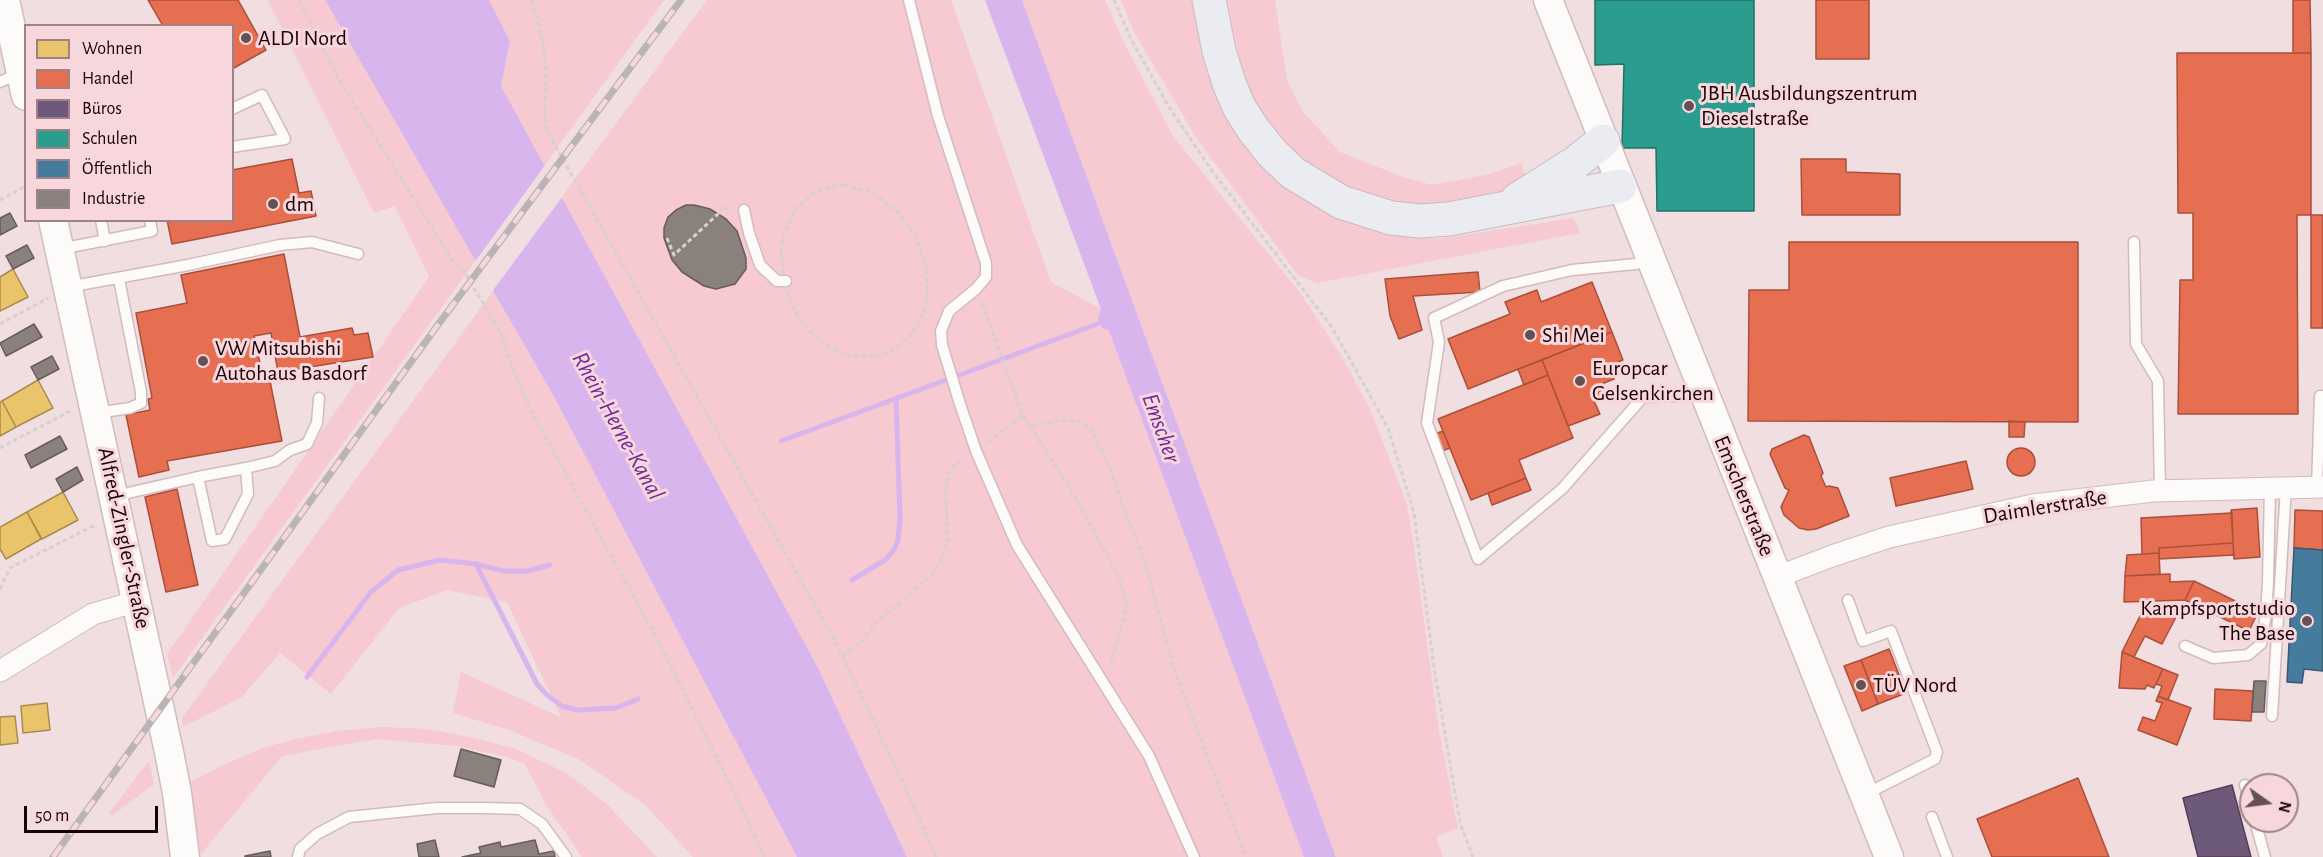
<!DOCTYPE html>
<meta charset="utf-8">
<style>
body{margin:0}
#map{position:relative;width:2323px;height:857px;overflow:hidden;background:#f0dee1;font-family:"Alegreya Sans",sans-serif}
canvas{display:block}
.legend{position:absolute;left:24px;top:24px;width:210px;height:198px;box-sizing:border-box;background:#f7d7db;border:2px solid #9f8287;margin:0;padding:8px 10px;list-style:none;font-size:18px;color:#1a0308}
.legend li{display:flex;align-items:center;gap:12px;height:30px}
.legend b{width:30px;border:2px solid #9f8287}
.north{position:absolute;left:2239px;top:773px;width:60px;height:60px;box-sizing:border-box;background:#f7d7db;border:2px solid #9f8287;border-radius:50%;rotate:104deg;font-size:16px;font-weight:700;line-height:24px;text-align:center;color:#1a0308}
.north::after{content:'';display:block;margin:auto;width:21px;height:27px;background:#655054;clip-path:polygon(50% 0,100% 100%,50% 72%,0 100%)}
.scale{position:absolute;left:24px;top:806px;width:134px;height:27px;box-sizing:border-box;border:3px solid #1a0308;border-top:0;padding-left:8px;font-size:18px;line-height:21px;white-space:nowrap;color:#1a0308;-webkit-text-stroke:4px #f7d7db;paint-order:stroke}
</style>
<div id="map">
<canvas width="2323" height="857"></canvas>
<ul class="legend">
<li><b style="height:16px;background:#e9c46a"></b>Wohnen</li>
<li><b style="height:16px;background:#e76f51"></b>Handel</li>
<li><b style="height:16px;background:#6d597a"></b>Büros</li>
<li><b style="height:16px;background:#2a9d8f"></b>Schulen</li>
<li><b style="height:16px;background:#457b9d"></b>Öffentlich</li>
<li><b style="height:16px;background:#8a817c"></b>Industrie</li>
</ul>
<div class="north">N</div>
<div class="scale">50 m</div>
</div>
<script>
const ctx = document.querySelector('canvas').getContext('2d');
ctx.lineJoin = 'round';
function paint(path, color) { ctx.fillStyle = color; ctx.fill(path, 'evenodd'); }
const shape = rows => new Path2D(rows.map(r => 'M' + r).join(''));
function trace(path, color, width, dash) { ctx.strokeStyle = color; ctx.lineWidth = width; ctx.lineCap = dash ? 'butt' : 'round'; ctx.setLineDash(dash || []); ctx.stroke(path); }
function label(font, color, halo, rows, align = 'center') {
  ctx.font = font + ' "Alegreya Sans",sans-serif'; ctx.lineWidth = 6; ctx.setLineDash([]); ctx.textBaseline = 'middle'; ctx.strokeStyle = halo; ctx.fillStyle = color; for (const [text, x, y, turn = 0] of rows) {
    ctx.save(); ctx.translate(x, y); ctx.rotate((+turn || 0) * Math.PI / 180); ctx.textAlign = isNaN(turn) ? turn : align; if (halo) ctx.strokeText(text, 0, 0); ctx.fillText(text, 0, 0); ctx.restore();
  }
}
paint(shape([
 [268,0,325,0,476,260,173,678,167,654,429,277,395,206,374,213],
 [489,0,664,0,544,166,501,86,510,41],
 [707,0,951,0,1051,282,1101,309,1098,319,1100,323,1102,328,1109,331,1304,857,907,857,817,666,561,198],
 [1022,0,1105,0,1124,43,1173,136,1301,294,1341,355,1371,411,1407,504,1415,554,1439,731,1458,828,1436,837,1443,857,1336,857],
 [1121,0,1196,0,1202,44,1215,93,1242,138,1339,218,1402,236,1438,239,1574,218,1580,233,1317,283,1298,275,1197,139,1133,30],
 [1225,0,1275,0,1287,81,1303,112,1340,152,1403,177,1432,185,1490,174,1521,163,1528,183,1496,198,1446,208,1402,205,1353,192,1306,164,1277,134,1253,101,1235,64],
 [493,291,552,393,797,857,693,857,645,805,580,760,512,731,453,713,461,672,561,717,507,602,447,590,399,608,331,694,280,653,242,697,183,727,182,718],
 [383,727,426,729,474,738,516,749,568,774,607,804,657,857,582,857,547,806,524,763,503,756,457,746,376,739,282,756,201,854,188,783,221,766,263,748,295,739,336,731],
 [149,761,154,784,112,816,109,813]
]), '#f6cad0');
paint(shape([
 [325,0,489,0,510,41,501,86,817,666,907,857,797,857,552,393],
 [985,0,1022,0,1336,857,1304,857,1109,331,1102,328,1100,323,1098,319,1101,309]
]), '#d8b5ed');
paint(shape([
 [546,164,563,196,491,293,474,263]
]), '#f0dee1');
const homes = shape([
 [13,269,28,297,0,311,0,277,13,269],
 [38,380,53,408,16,427,2,401,38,380],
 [2,401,16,427,0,436,0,402,2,401],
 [63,492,78,520,42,539,27,512,63,492],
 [27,512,41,539,6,559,0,549,0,527,27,512],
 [47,703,50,730,23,733,21,706,47,703],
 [15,716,18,743,0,745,0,717,15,716]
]);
paint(homes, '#e9c46a');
trace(homes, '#ab8a4d', 1.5);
const shops = shape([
 [148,0,238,0,266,50,232,69,232,26,163,26,148,0],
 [1816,0,1869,0,1869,59,1816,59,1816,0],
 [2293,0,2310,0,2311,53,2293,53,2293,0],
 [2177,53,2311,53,2311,215,2297,215,2298,414,2178,414,2180,280,2193,280,2193,213,2178,213,2177,53],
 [292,159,299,193,311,191,316,216,172,244,167,220,232,220,232,170,292,159],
 [1801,159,1846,159,1846,172,1900,174,1900,215,1802,215,1801,159],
 [2311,215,2323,215,2323,328,2311,328,2311,215],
 [1789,242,2078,242,2078,422,1748,421,1749,290,1789,290,1789,242],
 [284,254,300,337,352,328,354,335,368,333,373,357,278,372,271,333,254,336,263,377,269,376,282,441,167,461,169,470,139,477,126,415,150,410,148,399,152,398,136,313,187,303,181,275,284,254],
 [1478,272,1480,292,1413,296,1422,330,1399,339,1390,316,1385,279,1478,272],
 [1592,282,1612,332,1468,389,1448,339,1510,314,1505,302,1537,290,1541,302,1592,282],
 [1612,332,1623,360,1609,366,1614,379,1604,383,1608,396,1594,401,1600,414,1568,426,1542,360,1612,332],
 [1542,360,1548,375,1524,385,1518,369,1542,360],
 [1548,375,1573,438,1519,460,1526,478,1471,500,1438,419,1548,375],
 [2009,421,2025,422,2024,437,2009,437,2009,421],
 [1443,431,1450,448,1439,452,1432,435,1443,431],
 [1804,435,1809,437,1823,473,1821,476,1826,487,1829,486,1838,488,1849,516,1816,529,1808,530,1799,528,1784,515,1781,507,1789,490,1785,488,1770,454,1772,449,1804,435],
 '2007 462a14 14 0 1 1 28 0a14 14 0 1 1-28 0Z',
 [1966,461,1973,489,1896,506,1890,478,1966,461],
 [1526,478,1531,490,1492,505,1488,493,1526,478],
 [177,489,198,585,166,592,145,497,177,489],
 [2257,508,2260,557,2234,559,2231,510,2257,508],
 [2295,510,2323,511,2323,550,2294,548,2295,510],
 [2232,513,2233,543,2159,548,2159,553,2142,554,2141,518,2232,513],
 [2233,543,2234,555,2159,559,2159,548,2233,543],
 [2159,553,2160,574,2125,576,2127,555,2159,553],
 [2170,574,2170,582,2194,581,2185,600,2124,602,2125,576,2170,574],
 [2194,581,2258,612,2249,631,2185,600,2194,581],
 [2147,602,2176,617,2162,644,2145,636,2134,657,2122,652,2147,602],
 [1889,649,1906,693,1878,704,1861,660,1889,649],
 [2122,652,2163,669,2154,688,2147,685,2145,689,2119,688,2122,652],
 [1861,660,1878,704,1862,711,1844,666,1861,660],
 [2163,669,2178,675,2168,700,2158,696,2162,686,2156,684,2163,669],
 [2215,689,2253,691,2251,721,2214,719,2215,689],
 [2158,696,2191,708,2177,745,2138,730,2143,717,2155,721,2162,703,2156,701,2158,696],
 [2078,778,2109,857,1992,857,1977,819,2078,778]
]);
paint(shops, '#e76f51');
trace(shops, '#aa4f3b', 1.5);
const offices = shape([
 [2232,785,2251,857,2198,857,2183,798,2232,785]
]);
paint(offices, '#6d597a');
trace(offices, '#543f58', 1.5);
const schools = shape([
 [1595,0,1754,0,1754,211,1657,211,1656,148,1622,148,1624,64,1595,65,1595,0]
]);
paint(schools, '#2a9d8f');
trace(schools, '#256f66', 1.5);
const public = shape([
 [2294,548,2323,550,2323,671,2304,669,2302,683,2287,682,2294,548]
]);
paint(public, '#457b9d');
trace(public, '#385770', 1.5);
const industry = shape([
 [686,205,694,205,710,209,726,219,737,231,746,258,746,269,735,284,716,289,704,286,682,272,672,260,664,238,664,228,668,217,676,210,686,205],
 [10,213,17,226,0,235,0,218,10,213],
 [27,245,34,258,13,269,6,256,27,245],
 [34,324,42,337,6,356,0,343,34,324],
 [52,356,59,369,38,380,31,367,52,356],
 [60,436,67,449,31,468,25,455,60,436],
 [77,467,83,480,63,492,56,479,77,467],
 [2254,681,2266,681,2264,712,2252,712,2254,681],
 [461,749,501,760,494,787,454,776,461,749],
 [435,840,439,857,419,857,417,844,435,840],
 [535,840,539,854,554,851,555,857,462,857,481,853,479,847,500,842,501,847,535,840],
 [270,851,271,857,245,857,245,856,270,851]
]);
paint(industry, '#8a817c');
trace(industry, '#685b59', 1.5);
trace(shape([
 [781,441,1100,323],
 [476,564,537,684,547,695,562,706,578,710,616,708,638,699],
 [852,580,885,560,894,550,898,540,900,519,896,399],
 [307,677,371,592,398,570,440,560,476,564,503,571,527,571,550,565]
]), '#d8b5ed', 5);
const lane = shape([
 [909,0,938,116,986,263,986,277,976,289,949,311,941,331,942,345,960,404,976,451,1017,545,1149,756,1194,857],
 [0,82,20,73],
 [232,109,262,95,285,139,232,147],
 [744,210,749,233,760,265,777,281,786,281],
 [101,220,105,241],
 [2134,242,2136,344,2158,381,2160,491],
 [60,249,152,231,150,220],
 [1649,259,1636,264,1572,270,1503,286,1434,318,1439,342,1427,423,1478,559,1562,489,1643,397,1691,396,1701,391],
 [68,287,188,265,280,245,312,242,358,254],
 [96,413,130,408,141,403,141,392,119,279],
 [246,468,275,461,290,450,307,444,317,423,319,398],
 [2317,487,2320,396,2323,396],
 [115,496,198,477,212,541,225,539,248,494,246,468,198,477],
 [1848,600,1863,641,1891,631,1937,752,1935,759,1866,794],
 [2185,646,2213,658,2248,655,2261,644,2266,615,2268,582,2270,488],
 [2272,716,2286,487],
 [2245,785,2251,806],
 [1932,817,1947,857],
 [2255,821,2265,857],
 [298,857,300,849,317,834,349,817,437,808,486,808,520,809,542,824,566,857]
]);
const street = shape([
 [1777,577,1832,556,1889,537,2033,505,2153,491,2323,487],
 [0,671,93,614,138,601]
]);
const secondary = shape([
 [5,0,26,96],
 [1548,0,1889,857],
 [53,220,169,752,177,793,185,857]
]);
const primary = shape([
 [1209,0,1219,51,1229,83,1239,107,1253,129,1272,153,1293,173,1341,202,1391,218,1420,221,1449,219,1620,186],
 [1517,200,1575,163,1603,141]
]);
trace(lane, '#d1bbbf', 13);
trace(street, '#d1bbbf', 23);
trace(secondary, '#d1bbbf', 31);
trace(primary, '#c7bcbf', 35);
trace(shape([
 [299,0,338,78,453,261,463,270,500,331,513,369,530,409,656,637,741,806,764,857],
 [532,0,543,44,546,75,545,114,547,131,833,637,896,767,936,857],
 [1114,0,1131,39,1169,107,1212,171,1332,327,1388,428,1414,513,1434,668,1460,823,1473,857],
 [844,185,872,192,899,213,916,237,925,263,928,290,924,311,913,332,899,346,885,354,861,357,841,353,820,341,803,324,793,308,784,281,781,253,783,236,796,208,815,192,828,187,844,185],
 [0,200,26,186],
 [667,238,674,255,719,213,722,207,732,210],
 [982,303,1023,416,1030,426,1056,421,1080,421,1091,430,1104,454,1147,569,1174,669,1246,857],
 [0,324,48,298],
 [1030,426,1074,495,1120,579,1127,606,1110,666],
 [988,442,1023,416],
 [0,448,70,411],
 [0,589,10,568,95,525],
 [843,656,861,642,880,619,932,575,942,559,947,541,946,487,949,473,954,466,965,458]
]), '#d6d0d1', 3, [4.5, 3]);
trace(lane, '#fdfafa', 10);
trace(street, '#fdfafa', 21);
trace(secondary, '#fdfafa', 28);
trace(primary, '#ebecf1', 33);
const rail = shape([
 [53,857,440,322,681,0]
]);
trace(rail, '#bab4b6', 7);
trace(rail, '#f7d7db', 4.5, [14]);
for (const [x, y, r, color] of [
 [246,38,6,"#655054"],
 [1689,106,6,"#655054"],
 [273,204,6,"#655054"],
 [1530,335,6,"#655054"],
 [203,361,6,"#655054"],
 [1580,381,6,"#655054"],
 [2307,621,6,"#655054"],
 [1861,685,6,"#655054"]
]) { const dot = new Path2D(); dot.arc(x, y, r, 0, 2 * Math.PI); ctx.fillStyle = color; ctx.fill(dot); trace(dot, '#f7d7db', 2); }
label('22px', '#1a0308', '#f7d7db', [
 ["ALDI Nord",258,38],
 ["JBH Ausbildungszentrum",1701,93],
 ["Dieselstraße",1701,118],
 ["dm",285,204],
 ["Shi Mei",1542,335],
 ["VW Mitsubishi",215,348],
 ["Autohaus Basdorf",215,373],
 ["Europcar",1592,368],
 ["Gelsenkirchen",1592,393],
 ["Kampfsportstudio",2295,608,"right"],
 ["The Base",2295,633,"right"],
 ["TÜV Nord",1873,685]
], 'left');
label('22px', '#1a0308', '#f7d7db', [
 ["Emscherstraße",1744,496,68],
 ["Daimlerstraße",2045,507,-9],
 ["Alfred-Zingler-Straße",124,538,78]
]);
label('italic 24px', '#6e2a9a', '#f7d7db', [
 ["Rhein-Herne-Kanal",618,426,61],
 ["Emscher",1161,428,70]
]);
</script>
